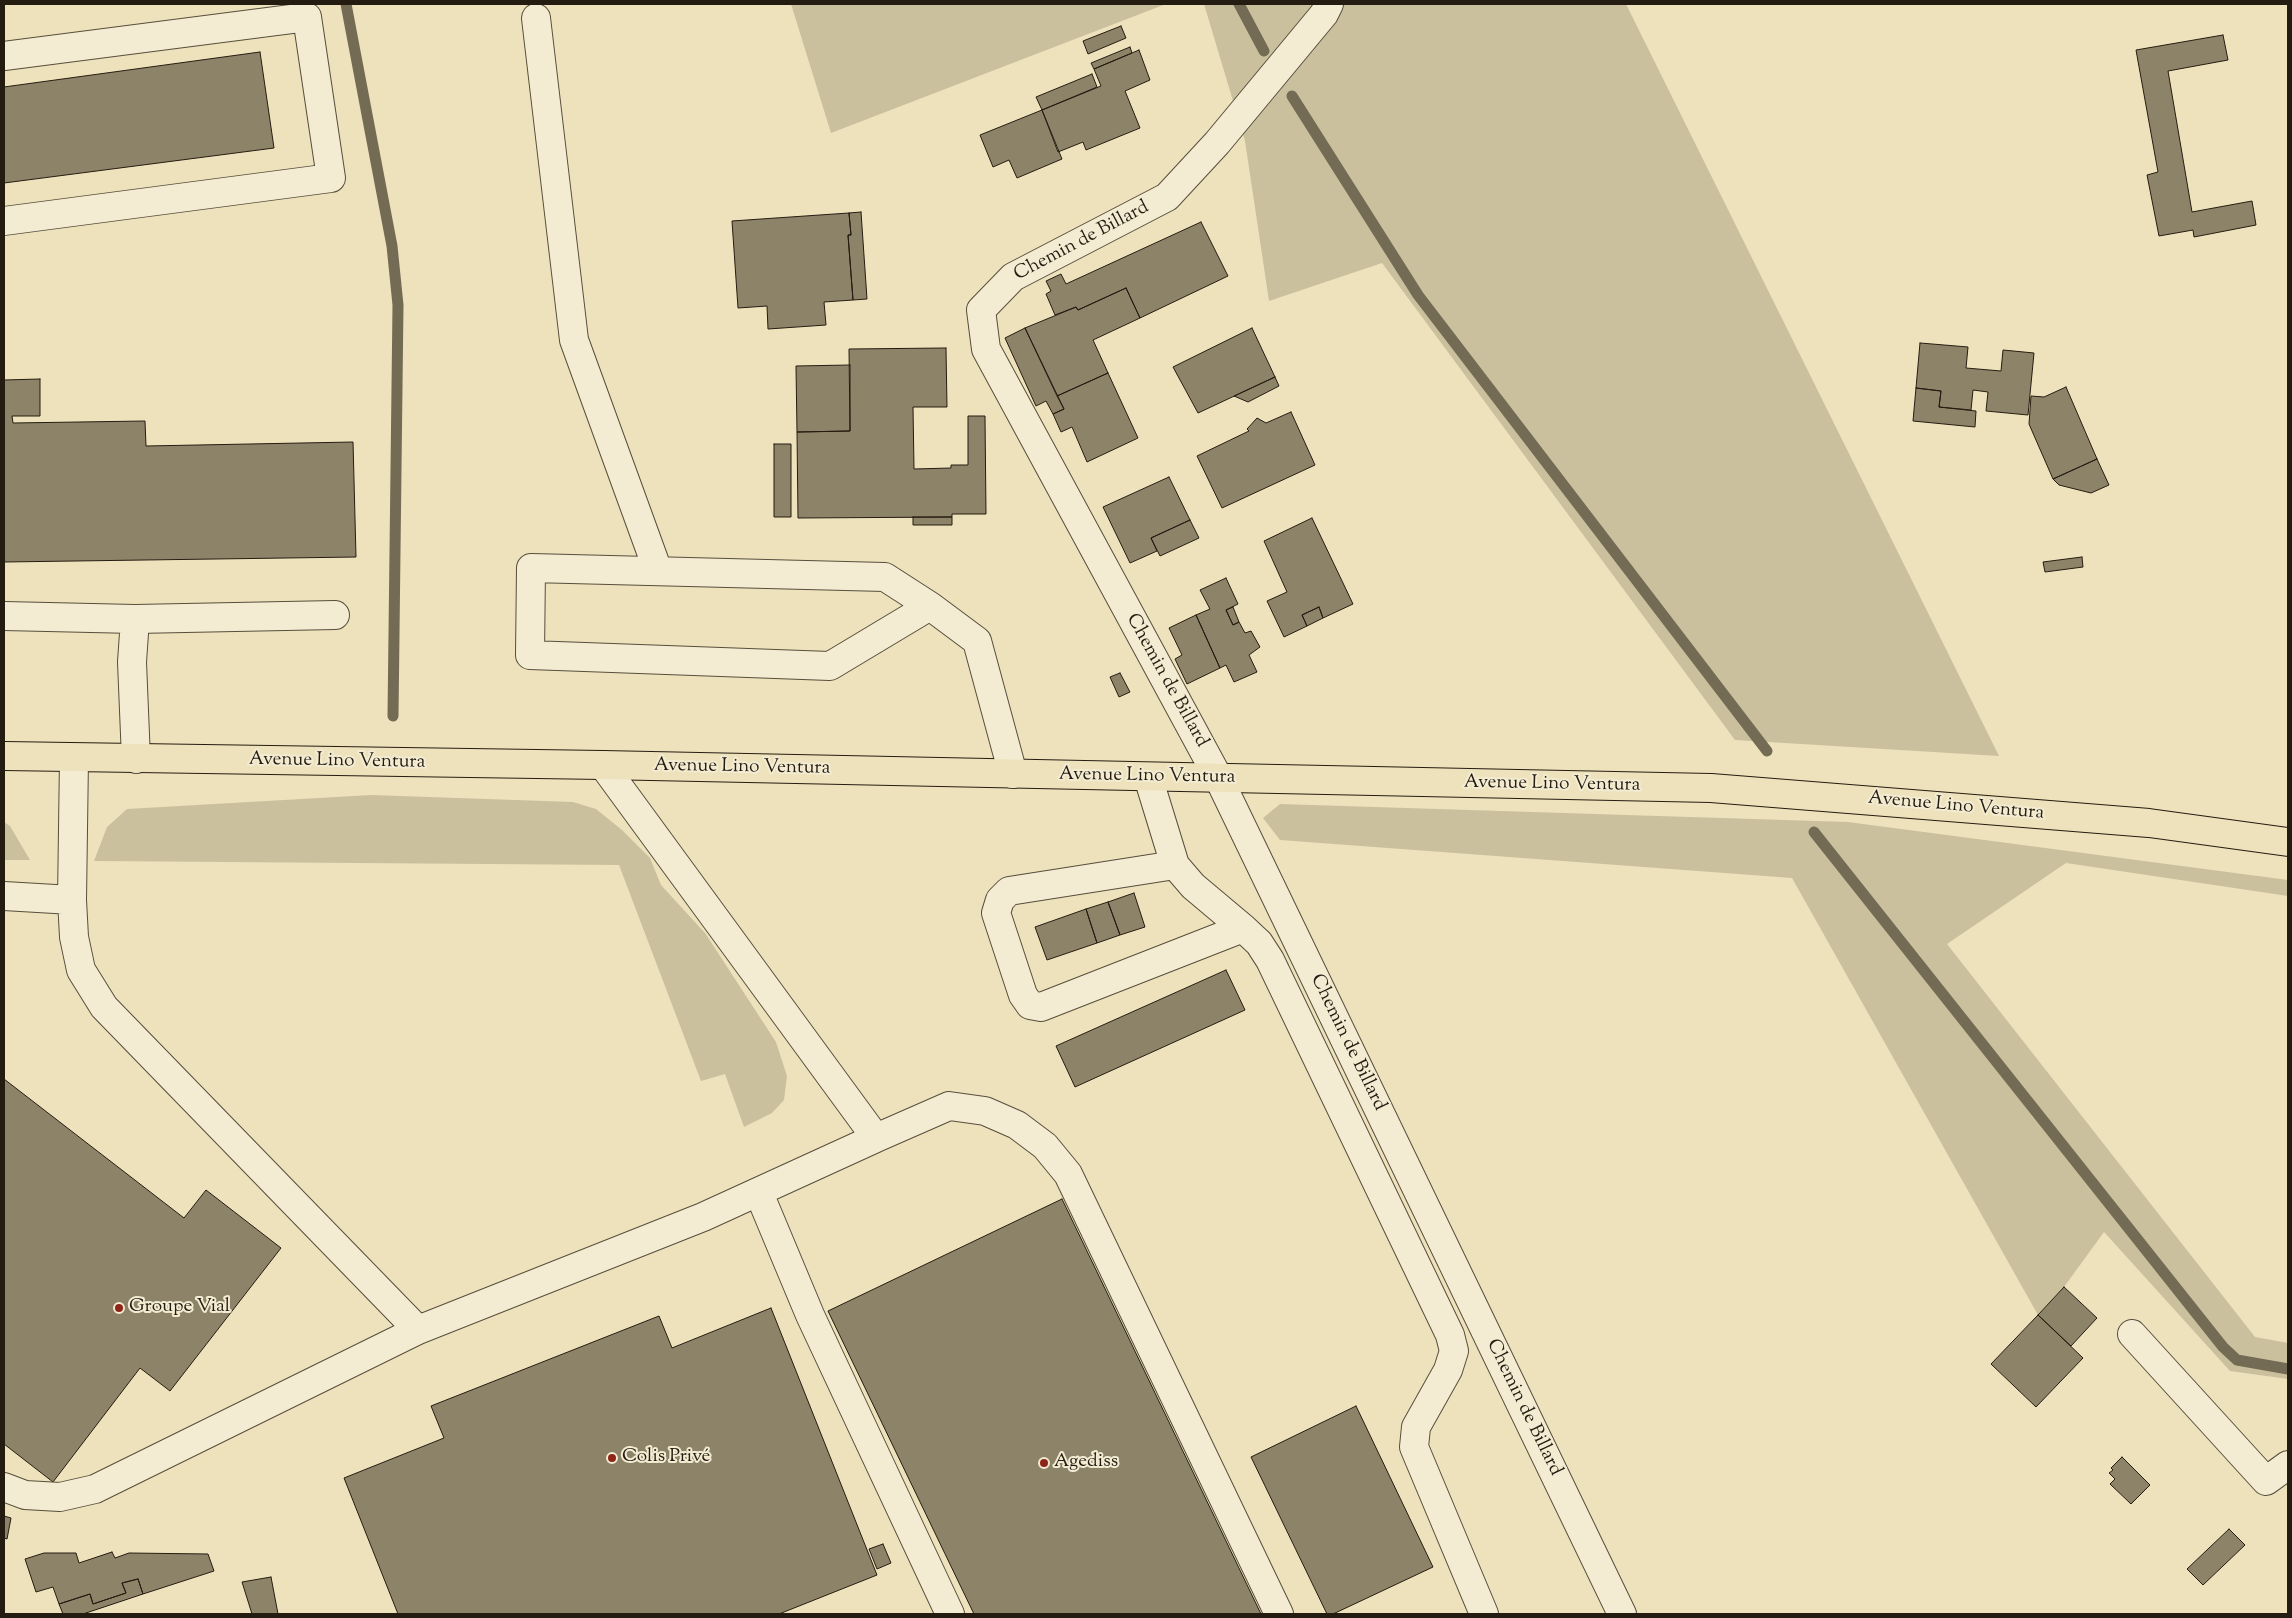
<!DOCTYPE html>
<meta charset="utf-8">
<style>
body{margin:0}
#map{position:relative;width:2292px;height:1618px;overflow:hidden;background:#ede2bb;font-family:"Sorts Mill Goudy",serif}
canvas{display:block}
.frame{position:absolute;inset:0;border:5px solid #251c11;pointer-events:none}
</style>
<div id="map">
<canvas width="2292" height="1618"></canvas>
<div class="frame"></div>
</div>
<script>
const ctx = document.querySelector('canvas').getContext('2d');
ctx.lineJoin = 'round';
function paint(path, color) { ctx.fillStyle = color; ctx.fill(path, 'evenodd'); }
const shape = rows => new Path2D(rows.map(r => 'M' + r).join(''));
function trace(path, color, width, dash) { ctx.strokeStyle = color; ctx.lineWidth = width; ctx.lineCap = dash ? 'butt' : 'round'; ctx.setLineDash(dash || []); ctx.stroke(path); }
function label(font, color, halo, rows, align = 'center') {
  ctx.font = font + ' "Sorts Mill Goudy",serif'; ctx.lineWidth = 4; ctx.setLineDash([]); ctx.textBaseline = 'middle'; ctx.strokeStyle = halo; ctx.fillStyle = color; for (const [text, x, y, turn = 0] of rows) {
    ctx.save(); ctx.translate(x, y); ctx.rotate((+turn || 0) * Math.PI / 180); ctx.textAlign = isNaN(turn) ? turn : align; if (halo) ctx.strokeText(text, 0, 0); ctx.fillText(text, 0, 0); ctx.restore();
  }
}
paint(shape([
 [791,4,1166,4,831,133],
 [1204,4,1626,4,1999,756,1735,740,1382,263,1269,301,1245,141],
 [371,795,573,802,596,809,622,830,650,858,661,885,705,933,776,1042,787,1076,784,1100,772,1113,744,1127,725,1074,701,1081,619,865,94,861,107,827,127,809],
 [1280,804,1848,822,2288,880,2288,896,2066,863,1947,944,2255,1337,2288,1343,2288,1379,2230,1371,2104,1232,2064,1287,2038,1315,1792,878,1280,840,1263,818],
 [4,822,10,826,30,860,4,860]
]), '#cbc09e');
trace(shape([
 [346,4,392,246,398,305,393,716],
 [1239,4,1264,51],
 [1292,96,1418,295,1767,751],
 [1814,832,2223,1347,2237,1360,2288,1369]
]), '#746b54', 11);
const building = shape([
 [1121,26,1126,38,1088,54,1083,41,1121,26],
 [2223,35,2228,60,2168,71,2192,212,2252,201,2256,225,2194,237,2193,230,2159,236,2147,175,2158,172,2136,50,2223,35],
 [1130,47,1132,53,1094,69,1091,63,1130,47],
 [1139,50,1150,80,1125,91,1140,128,1086,150,1083,142,1058,152,1042,110,1101,86,1094,69,1139,50],
 [260,52,274,148,4,183,4,87,260,52],
 [1092,74,1097,87,1042,110,1036,97,1092,74],
 [1042,110,1062,159,1017,178,1009,160,993,167,980,135,1042,110],
 [861,212,867,299,853,300,848,235,851,235,849,213,861,212],
 [849,213,851,235,848,235,853,300,824,302,826,325,768,329,767,306,738,308,732,221,849,213],
 [1201,222,1228,276,1140,318,1126,288,1078,310,1076,307,1055,315,1046,294,1051,291,1046,281,1061,274,1066,284,1201,222],
 [1126,288,1140,318,1093,340,1108,373,1057,396,1025,328,1076,307,1078,310,1126,288],
 [1025,328,1064,409,1053,414,1046,401,1036,406,1005,338,1025,328],
 [1252,328,1275,377,1198,413,1173,367,1252,328],
 [1920,343,1968,347,1966,368,2001,371,2003,350,2034,353,2028,415,1986,411,1988,392,1973,390,1971,410,1939,407,1941,391,1916,388,1920,343],
 [946,348,947,407,913,407,914,469,951,468,951,465,968,465,968,416,985,416,986,514,952,514,952,517,798,518,797,432,850,431,849,349,946,348],
 [850,365,850,431,797,432,796,366,850,365],
 [1108,373,1138,438,1087,462,1072,427,1061,432,1053,414,1064,409,1057,396,1108,373],
 [1275,377,1279,386,1248,402,1234,396,1275,377],
 [40,379,40,416,12,416,13,423,145,421,146,446,353,442,356,557,4,562,4,380,40,379],
 [2066,387,2097,459,2053,479,2029,424,2031,396,2044,397,2066,387],
 [1916,388,1941,391,1939,407,1976,411,1975,427,1913,421,1916,388],
 [1291,412,1315,465,1222,508,1197,456,1249,431,1247,429,1257,418,1266,423,1291,412],
 [774,444,791,444,791,517,774,517,774,444],
 [2097,459,2109,485,2091,493,2059,485,2053,479,2097,459],
 [1169,477,1190,520,1151,538,1157,551,1130,563,1103,507,1169,477],
 [913,517,952,517,952,525,913,525,913,517],
 [1312,518,1353,604,1323,618,1319,607,1302,615,1307,626,1284,637,1267,601,1287,592,1264,541,1312,518],
 [1190,520,1199,538,1160,556,1151,538,1190,520],
 [2082,557,2083,567,2045,572,2043,562,2082,557],
 [1226,578,1238,604,1226,610,1233,625,1239,622,1245,633,1251,631,1260,647,1249,655,1257,672,1234,682,1226,665,1220,668,1196,615,1210,609,1200,590,1226,578],
 [1233,607,1239,622,1233,625,1226,610,1233,607],
 [1319,607,1323,618,1307,626,1302,615,1319,607],
 [1196,615,1220,668,1187,684,1175,659,1182,655,1169,628,1196,615],
 [1120,673,1130,692,1119,697,1110,677,1120,673],
 [1134,893,1145,927,1120,935,1108,902,1134,893],
 [1108,902,1120,935,1097,943,1086,909,1108,902],
 [1086,909,1097,943,1047,960,1035,927,1086,909],
 [1226,970,1245,1010,1075,1087,1056,1046,1226,970],
 [4,1079,184,1218,206,1190,281,1248,170,1391,140,1368,53,1482,4,1444,4,1079],
 [1062,1199,1261,1614,974,1614,828,1311,1062,1199],
 [2064,1287,2097,1318,2071,1346,2038,1315,2064,1287],
 [771,1308,877,1575,779,1614,398,1614,344,1478,444,1438,431,1406,659,1316,672,1348,771,1308],
 [2038,1315,2083,1358,2036,1407,1991,1364,2038,1315],
 [1356,1406,1433,1567,1333,1614,1327,1614,1251,1457,1356,1406],
 [2122,1457,2150,1485,2131,1504,2110,1484,2115,1479,2109,1473,2113,1470,2111,1468,2122,1457],
 [4,1516,11,1518,7,1539,4,1538,4,1516],
 [2229,1529,2245,1545,2203,1585,2187,1569,2229,1529],
 [883,1544,891,1563,877,1569,869,1549,883,1544],
 [112,1552,115,1558,129,1553,208,1554,214,1571,143,1594,138,1579,122,1583,126,1593,93,1604,90,1594,59,1604,53,1587,36,1592,25,1559,44,1553,76,1553,79,1563,112,1552],
 [271,1577,278,1614,252,1614,242,1582,271,1577],
 [138,1579,143,1594,83,1614,63,1614,59,1604,90,1594,93,1604,126,1593,122,1583,138,1579]
]);
paint(building, '#8d8369');
trace(building, '#251c11', 1);
const minor = shape([
 [1329,4,1324,14,1217,143,1167,197,1013,277,981,310,986,349,1219,779,1622,1614],
 [536,18,574,340,658,571],
 [4,56,307,17,331,178,4,221],
 [930,606,830,666,530,655,531,568,885,577,930,606,977,641,1013,774],
 [4,616,135,619,132,662,136,759],
 [135,619,335,615],
 [74,758,72,900,74,937,81,970,104,1007,418,1330,703,1217,876,1138,603,765],
 [1148,777,1175,865,1193,886,1243,928,1041,1007,1030,1005,1023,995,996,913,1000,900,1009,891,1175,865],
 [4,896,72,900],
 [1243,928,1259,943,1270,960,1450,1335,1454,1351,1448,1370,1416,1427,1414,1447,1484,1614],
 [876,1138,949,1106,985,1111,1017,1125,1045,1146,1068,1174,1279,1614],
 [759,1193,810,1315,950,1614],
 [2132,1334,2266,1481,2288,1465],
 [4,1487,25,1495,60,1497,95,1489,418,1330]
]);
const major = shape([
 [4,756,603,765,1711,788,2149,823,2288,842]
]);
trace(minor, '#574e3c', 30);
trace(major, '#251c11', 30);
trace(minor, '#f3ecd3', 28);
trace(major, '#ede2bb', 28);
for (const [x, y, r, color] of [
 [119,1308,5,"#8f2418"],
 [612,1458,5,"#8f2418"],
 [1044,1463,5,"#8f2418"]
]) { const dot = new Path2D(); dot.arc(x, y, r, 0, 2 * Math.PI); ctx.fillStyle = color; ctx.fill(dot); trace(dot, '#f3ecd3', 2); }
label('19px', '#251c11', '#f3ecd3', [
 ["Chemin de Billard",1082,242,-28],
 ["Chemin de Billard",1166,681,61],
 ["Avenue Lino Ventura",337,762,1],
 ["Avenue Lino Ventura",742,768,1],
 ["Avenue Lino Ventura",1147,777,1],
 ["Avenue Lino Ventura",1552,785,1],
 ["Avenue Lino Ventura",1956,807,5],
 ["Chemin de Billard",1347,1043,64],
 ["Chemin de Billard",1523,1408,64]
]);
label('19px', '#251c11', '#f3ecd3', [
 ["Groupe Vial",129,1308],
 ["Colis Privé",622,1458],
 ["Agediss",1054,1463]
], 'left');
</script>
